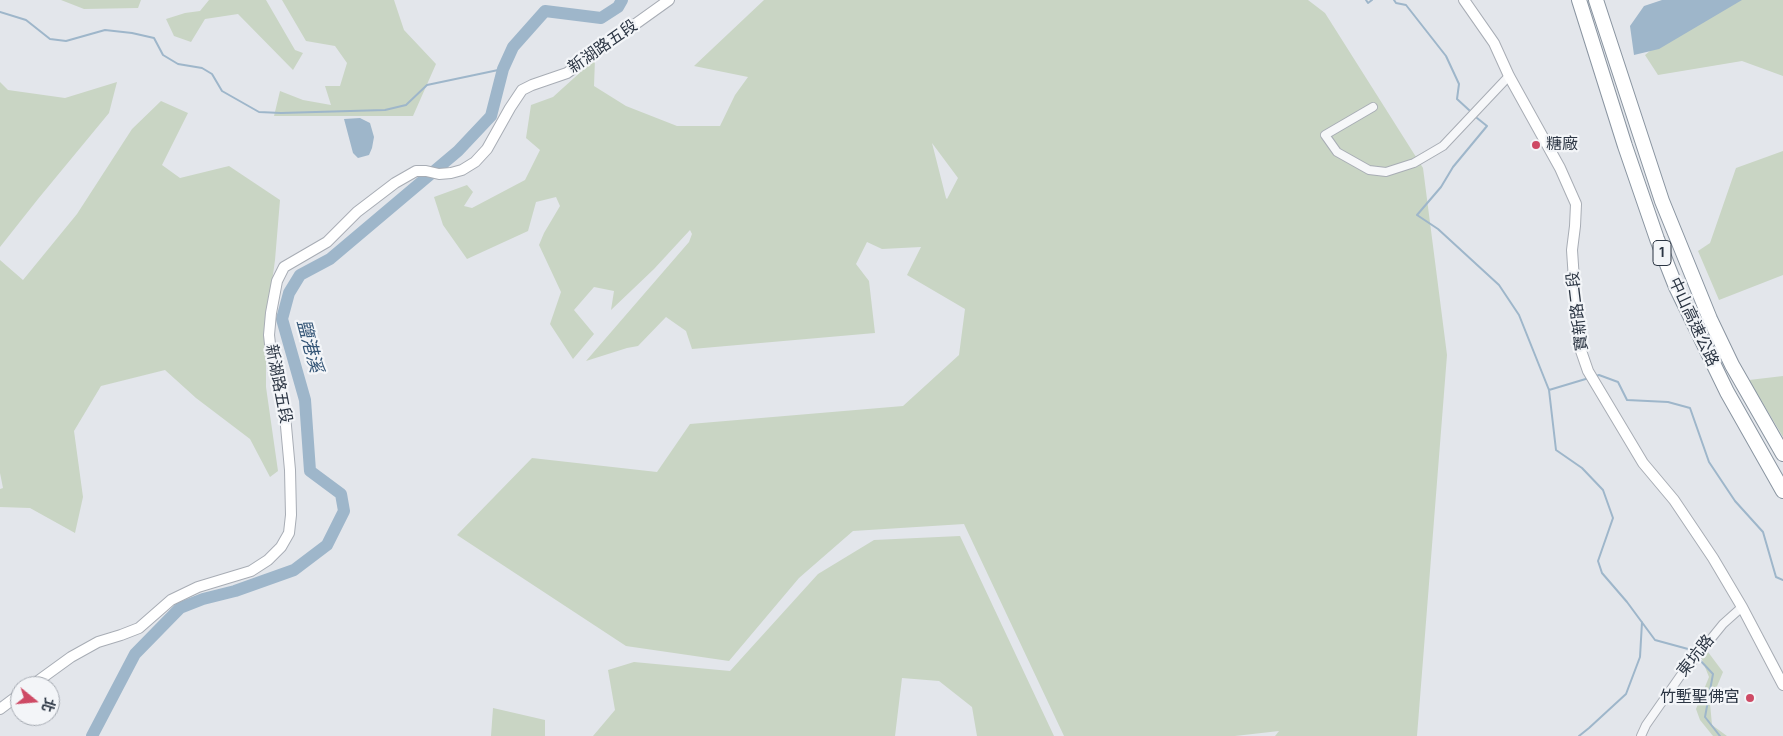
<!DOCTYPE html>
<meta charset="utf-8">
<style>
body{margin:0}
#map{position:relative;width:1783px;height:736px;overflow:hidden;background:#e3e6eb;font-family:Manrope,"Noto Sans TC",sans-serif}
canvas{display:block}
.north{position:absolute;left:10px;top:676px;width:50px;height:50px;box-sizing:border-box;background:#f3f5f8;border:1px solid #a3a8b0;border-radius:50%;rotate:107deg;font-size:14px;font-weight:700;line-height:20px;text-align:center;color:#2b3543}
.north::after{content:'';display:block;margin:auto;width:18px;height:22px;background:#ce4a65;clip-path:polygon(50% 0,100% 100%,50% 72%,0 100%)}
</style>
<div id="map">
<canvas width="1783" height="736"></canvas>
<div class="north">北</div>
</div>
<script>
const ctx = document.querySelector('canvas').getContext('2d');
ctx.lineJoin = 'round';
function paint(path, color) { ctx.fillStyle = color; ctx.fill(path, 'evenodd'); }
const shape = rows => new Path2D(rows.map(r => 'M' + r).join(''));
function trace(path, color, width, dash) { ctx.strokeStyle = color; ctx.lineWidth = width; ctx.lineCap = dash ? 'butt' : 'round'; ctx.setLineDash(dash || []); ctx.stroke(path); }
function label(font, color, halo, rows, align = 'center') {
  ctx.font = font + ' Manrope,"Noto Sans TC",sans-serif'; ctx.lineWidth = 4.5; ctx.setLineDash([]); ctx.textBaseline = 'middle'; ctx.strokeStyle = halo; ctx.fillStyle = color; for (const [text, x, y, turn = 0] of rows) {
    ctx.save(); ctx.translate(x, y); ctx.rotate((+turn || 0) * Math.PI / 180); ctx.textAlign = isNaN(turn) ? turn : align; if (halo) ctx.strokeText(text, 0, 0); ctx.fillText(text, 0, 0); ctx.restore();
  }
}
paint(shape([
 [61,0,141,0,138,8,84,9],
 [209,0,266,0,295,50,303,53,293,70,238,14,205,19,191,42,174,36,166,19,185,13,200,11],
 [282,0,394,0,404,30,436,64,413,116,274,116,280,91,303,100,331,105,325,86,340,86,347,63,335,46,306,41],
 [764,0,1308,0,1325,13,1423,168,1447,355,1417,736,1275,736,1279,731,1235,736,1064,736,964,524,853,531,799,578,729,661,626,646,457,535,532,458,657,472,690,424,903,406,959,355,965,309,907,275,921,247,882,249,867,242,856,264,869,281,875,333,692,349,686,331,666,317,638,346,627,348,586,361,689,242,692,234,690,230,654,269,611,310,614,291,594,287,574,310,594,334,573,359,550,324,561,292,539,245,544,233,560,206,556,197,536,202,528,231,467,259,443,225,434,197,467,185,473,192,464,206,472,208,525,180,540,150,526,138,531,105,553,97,595,59,594,86,626,106,677,126,720,126,735,95,748,77,694,66],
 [932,143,958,178,947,199,946,198],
 [1700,0,1783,0,1783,76,1742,61,1658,75,1645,55,1706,6],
 [0,82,8,90,65,98,117,82,109,113,38,199,0,247],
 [161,101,188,113,162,165,180,178,229,166,280,200,275,260,266,326,266,387,278,471,270,477,250,439,196,398,165,370,101,386,74,431,83,497,75,533,30,508,0,507,0,489,3,488,0,473,0,260,23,280,77,214,132,129],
 [1783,151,1783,275,1719,300,1698,251,1710,243,1736,168],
 [1783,376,1783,437,1749,380],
 [960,536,1054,736,977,736,972,707,939,681,902,678,895,736,593,736,615,710,608,670,634,662,730,671,818,574,874,540],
 [1708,652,1723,672,1710,703,1712,725,1727,736,1713,736,1700,720,1696,709,1709,677,1701,657],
 [493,708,545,720,545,736,491,736]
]), '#c9d5c4');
paint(shape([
 [1662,0,1742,0,1659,49,1634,55,1630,26,1644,6],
 [360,118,370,123,374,137,372,148,369,155,358,158,353,153,344,119]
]), '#9eb6ca');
trace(shape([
 [1366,0,1368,3,1372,0],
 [1394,0,1396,3,1406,5,1446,56,1459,84,1457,99,1469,110],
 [0,12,26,20,50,39,66,41,105,30,132,33,154,38,163,55,178,64,202,68,212,74,222,91,259,112,281,113,385,110,406,105,427,85,503,69],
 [1477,118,1487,126,1453,167,1441,187,1417,215,1438,229,1499,285,1519,315,1549,390,1556,450,1582,468,1603,490,1613,518,1598,561,1602,573,1627,602,1655,640,1688,649,1695,655],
 [1596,376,1599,375,1618,382,1627,400,1668,402,1690,408,1709,462,1735,501,1763,532,1776,577,1783,580],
 [1549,390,1589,378],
 [1698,658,1713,674,1705,717,1720,736],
 [1579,736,1589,728,1626,694,1640,657,1642,622]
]), '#9eb6ca', 2);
trace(shape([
 [92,736,135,654,180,608,203,599,235,591,294,570,327,545,344,511,341,494,310,471,305,400,282,319,289,293,300,275,330,259,458,151,491,116,503,69,513,47,545,11,601,18,618,7,622,0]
]), '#9eb6ca', 12);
const street = shape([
 [1373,107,1325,135,1337,152,1369,170,1386,172,1414,163,1443,146,1509,76],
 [1641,736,1646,725,1690,662,1693,661,1723,624,1742,607]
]);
const secondary = shape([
 [1464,0,1494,43,1509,76,1560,168,1576,204,1575,226,1572,250,1574,280,1579,345,1588,371,1643,463,1674,500,1713,558,1742,607,1783,685],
 [31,686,71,657,98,642,121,635,139,628,171,600,198,587,251,571,268,560,281,547,289,533,291,515,290,470,284,404,271,353,269,335,271,313,277,281,284,267,327,242,357,212,395,183,416,171,426,171,439,174,451,173,462,170,475,162,487,149,510,108,522,90,532,85,567,73,669,0],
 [0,709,20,694]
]);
const highway = shape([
 [1579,0,1625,146,1657,239,1676,287,1727,392,1783,491],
 [1596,0,1662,201,1710,319,1732,365,1783,454]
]);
trace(street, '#a8adb5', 10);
trace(secondary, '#a8adb5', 12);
trace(highway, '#8a95a1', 16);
trace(street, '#f6f7f9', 8);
trace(secondary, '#fff', 10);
trace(highway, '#fff', 14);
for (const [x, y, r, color] of [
 [1536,145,5,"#ce4a65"],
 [1750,698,5,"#ce4a65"]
]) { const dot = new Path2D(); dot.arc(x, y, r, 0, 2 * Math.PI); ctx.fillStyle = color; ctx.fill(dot); trace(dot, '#f3f5f8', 2); }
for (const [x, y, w] of [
 [1662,253,18]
]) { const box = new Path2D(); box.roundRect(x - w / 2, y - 12.5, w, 25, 4); ctx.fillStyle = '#f3f5f8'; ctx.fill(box); trace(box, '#2b3543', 1); }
label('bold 15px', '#2b3543', null, [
 ["1",1662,253]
]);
label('16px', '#2b3543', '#f3f5f8', [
 ["新湖路五段",603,47,-35],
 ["寶新路二段",1578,311,-97],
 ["中山高速公路",1693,322,65],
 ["新湖路五段",278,384,79],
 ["東坑路",1696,656,-51]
]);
label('16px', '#2b3543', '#f3f5f8', [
 ["糖廠",1546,145],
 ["竹塹聖佛宮",1740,698,"right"]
], 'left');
label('italic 18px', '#355677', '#f3f5f8', [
 ["鹽港溪",309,346,75]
]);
</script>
